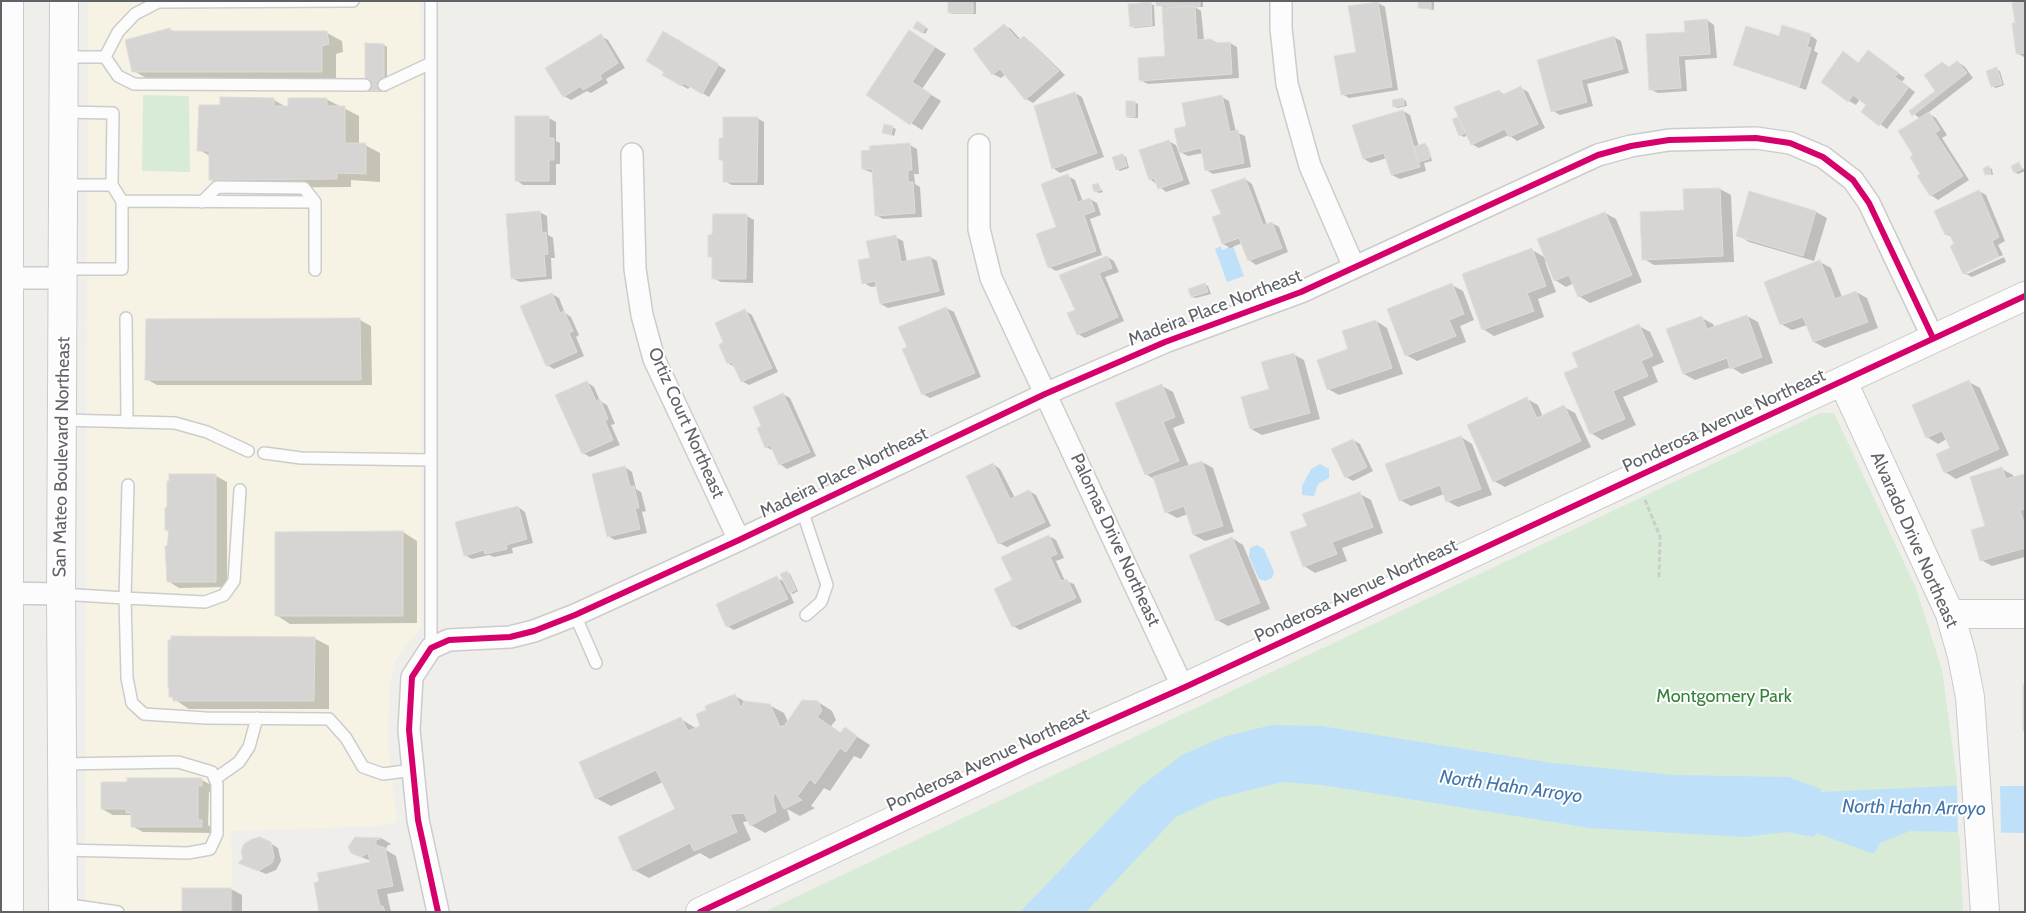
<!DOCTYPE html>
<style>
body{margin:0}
#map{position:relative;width:2026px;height:913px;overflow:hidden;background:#efeeea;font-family:Cabin,sans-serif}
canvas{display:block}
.frame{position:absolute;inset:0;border:2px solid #5f6368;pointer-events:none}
</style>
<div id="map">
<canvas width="2026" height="913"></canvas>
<div class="frame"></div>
</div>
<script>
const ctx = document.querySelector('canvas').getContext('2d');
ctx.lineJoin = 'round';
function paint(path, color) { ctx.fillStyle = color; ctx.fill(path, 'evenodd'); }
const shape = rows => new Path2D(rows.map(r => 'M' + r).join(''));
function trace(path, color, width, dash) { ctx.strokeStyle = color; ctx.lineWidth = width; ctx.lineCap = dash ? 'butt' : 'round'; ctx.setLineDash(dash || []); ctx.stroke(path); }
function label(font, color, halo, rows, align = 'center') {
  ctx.font = font + ' Cabin,sans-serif'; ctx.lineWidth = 4; ctx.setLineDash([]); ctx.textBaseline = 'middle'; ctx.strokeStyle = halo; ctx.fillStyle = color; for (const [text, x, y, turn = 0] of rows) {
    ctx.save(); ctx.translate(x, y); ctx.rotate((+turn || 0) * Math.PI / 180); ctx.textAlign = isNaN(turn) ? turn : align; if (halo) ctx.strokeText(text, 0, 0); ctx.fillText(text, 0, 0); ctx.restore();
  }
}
paint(shape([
 [88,1,420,1,422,93,421,627,395,660,389,688,388,746,397,822,374,826,231,831,233,912,85,912]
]), '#f7f3e4');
paint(shape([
 [143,95,189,96,190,172,142,171],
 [1820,413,1834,413,1916,588,1942,670,1957,780,1963,912,764,912]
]), '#d8ebd6');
paint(shape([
 [1221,246,1222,250,1233,246,1244,276,1227,282,1215,249],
 [1320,464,1329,469,1329,478,1318,484,1314,496,1302,495,1302,486,1311,469],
 [1257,545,1264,549,1274,572,1272,578,1265,581,1259,579,1249,557,1250,548],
 [1272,725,1321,726,1552,763,1674,775,1789,777,1821,789,1821,792,1951,786,2025,786,2025,833,1910,831,1880,843,1874,854,1816,833,1814,837,1787,832,1744,837,1590,828,1322,785,1282,782,1215,799,1176,817,1086,912,1020,912,1140,787,1182,755,1223,737]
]), '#bfe0f9');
paint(shape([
 [1957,783,2000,783,2001,835,1958,836]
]), '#efeeea');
paint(shape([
 [949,1,976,1,976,14,952,14,949,12],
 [1158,1,1203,1,1203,7,1195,7,1201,11,1204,40,1212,40,1219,44,1230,43,1237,47,1239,78,1148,84,1140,80,1166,58,1163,7,1158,5],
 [1420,1,1434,1,1434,10,1420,8],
 [2025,2,2025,57,2024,57,2017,53,2016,24],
 [1378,3,1385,7,1398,90,1349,98,1342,94],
 [1150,4,1154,5,1155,26,1135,28,1132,26],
 [1707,20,1714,25,1717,58,1685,60,1687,91,1658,93,1650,89,1686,33],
 [918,23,928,29,925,34,915,27],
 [1004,25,1011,29,1021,40,1024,37,1031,42,1065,75,1033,103,1026,99,1006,74,1001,78,993,74],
 [170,29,174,32,327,33,342,41,343,52,336,54,336,80,148,79,134,71],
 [664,33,726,70,709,97,691,86,688,89,664,75,666,71],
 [1810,35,1817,40,1814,51,1818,53,1806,90,1734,64],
 [601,36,608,40,625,68,606,79,608,83,591,93,587,91,571,100,564,96],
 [1614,37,1621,41,1629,73,1587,84,1593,106,1560,115,1553,111],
 [920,38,946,54,922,89,941,101,922,130,867,95],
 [384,45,387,47,387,92,369,92,366,90],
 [1868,51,1905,78,1902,82,1915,92,1887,129,1863,112,1868,105,1860,99,1856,105,1849,101,1844,53,1859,63],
 [1958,62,1965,67,1973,78,1928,113,1936,118,1947,135,1942,138,1969,180,1938,200,1931,195,1919,176,1922,174,1915,156,1920,119,1911,111,1937,91,1950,68],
 [1996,69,2000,71,2004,85,1996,88,1992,86],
 [1521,88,1528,92,1545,128,1517,141,1509,135,1479,148,1472,144,1468,135,1464,137,1460,135,1458,118,1461,120,1499,91,1505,95],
 [1075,93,1082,97,1104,157,1060,173,1053,168],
 [1222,97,1229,101,1236,132,1245,136,1251,167,1213,174,1206,170,1203,153,1188,156,1180,152],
 [326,99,359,116,359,145,365,145,380,153,380,182,351,180,351,187,225,188,210,179,210,156,199,150,221,106,274,100,288,108],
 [1402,99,1406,101,1407,106,1397,108,1394,106],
 [1134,102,1138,104,1138,118,1130,118,1127,116],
 [1403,111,1410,115,1419,147,1425,145,1428,147,1432,161,1424,163,1426,171,1400,179,1392,175,1387,158,1371,163,1364,159],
 [517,118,549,118,556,122,556,141,560,143,560,164,556,164,556,185,523,185,516,180],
 [757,118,764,122,764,185,732,185,724,181,724,162,720,159,724,139],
 [892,127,896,129,894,136,884,132],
 [1168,141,1176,145,1190,184,1166,192,1150,179],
 [910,145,917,149,919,174,914,174,915,184,920,187,922,217,883,219,876,215,873,173,863,169,871,151],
 [1122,155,1126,157,1129,168,1120,171,1117,169],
 [2019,164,2025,171,2018,174,2015,172],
 [1989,168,1992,169,1993,175,1986,174],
 [1068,176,1075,180,1083,202,1090,199,1097,203,1101,215,1090,219,1102,255,1056,271,1049,267],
 [1245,179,1252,184,1267,225,1272,223,1279,227,1288,252,1256,265,1249,260,1242,243,1230,248,1223,244,1222,215],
 [1098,184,1103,192,1099,193,1095,191],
 [1720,189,1731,195,1734,262,1654,265,1644,259,1685,211],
 [1979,191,1986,195,2005,241,1998,245,2003,255,1967,271,1967,274,2004,257,2006,262,1972,277,1964,273,1953,238,1946,234],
 [1750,193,1816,212,1827,218,1814,261,1749,242,1738,235],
 [539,212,547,216,548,235,553,238,555,258,551,258,552,279,520,282,512,278],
 [1605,213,1616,219,1642,282,1590,303,1579,296,1574,283,1566,287,1555,280,1547,261,1545,262,1556,292,1538,299,1544,317,1494,336,1483,329,1532,250,1546,258],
 [747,216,754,220,753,283,721,282,713,278,714,258,709,256,714,236],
 [895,237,903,241,907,262,930,257,937,261,945,295,888,308,881,304,877,286,871,287,864,283,871,259],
 [1107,257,1114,261,1119,272,1105,277,1124,321,1085,338,1078,334,1077,311],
 [1820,262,1831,268,1842,297,1856,292,1867,298,1878,328,1825,348,1814,342,1807,325,1792,330,1781,324],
 [1205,284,1208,286,1211,294,1196,298,1192,297,1190,289],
 [1452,285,1463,291,1474,320,1460,326,1466,342,1417,361,1406,355],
 [552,294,559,298,565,313,571,317,579,335,576,337,584,356,554,369,547,365],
 [946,308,954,312,981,377,930,398,923,394,908,348],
 [745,311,752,315,778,372,749,385,742,381,736,368,728,363,725,343],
 [1747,316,1758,322,1773,363,1742,374,1731,367,1695,380,1684,374,1702,318,1713,324,1715,328],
 [360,320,371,326,372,385,157,385,146,379],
 [1376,321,1387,328,1403,374,1339,395,1328,389,1350,350],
 [1639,326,1650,332,1664,362,1652,367,1658,382,1623,397,1636,425,1602,440,1591,433,1580,368],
 [1293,354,1304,360,1320,419,1262,435,1251,429,1270,390],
 [587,382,594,387,600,401,607,405,615,424,611,425,620,445,590,457,583,453],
 [1969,382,1980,388,2009,455,1956,479,1945,472,1951,449,1947,439,1938,444,1927,437],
 [1162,386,1173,392,1185,423,1173,428,1189,466,1202,462,1213,468,1234,532,1205,541,1194,535,1188,514,1177,518,1166,512,1155,480,1146,474],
 [783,394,790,398,816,456,787,469,780,464,774,451,766,447,763,427],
 [1527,399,1538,405,1543,417,1564,407,1575,413,1591,447,1505,487,1494,481],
 [1461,437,1472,444,1492,495,1458,507,1447,501,1444,494,1411,506,1400,500],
 [1353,440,1360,444,1373,471,1353,481,1346,477],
 [993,464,1000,469,1015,498,1029,491,1036,495,1051,526,1007,547,999,543],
 [625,467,632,472,636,489,641,492,646,511,642,512,647,533,615,540,608,536],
 [2002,469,2013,475,2014,478,2025,476,2025,557,1992,566,1981,560,1987,527],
 [171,476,216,476,227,482,227,587,179,588,168,581,170,532,166,530],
 [1360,494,1371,500,1383,533,1342,548,1347,561,1315,573,1304,566,1308,527],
 [518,507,525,512,533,543,512,548,513,553,494,557,489,555,472,559,465,555],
 [403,532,417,541,417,623,290,624,276,615],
 [1049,536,1056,540,1064,558,1056,561,1065,581,1074,584,1082,602,1020,630,1013,626,1014,581],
 [1232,538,1243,545,1270,609,1228,626,1217,620],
 [787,572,790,574,798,591,793,594,789,591,794,603,734,630,727,626,777,578,785,582],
 [314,638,329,646,329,709,189,709,171,697],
 [735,696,746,702,769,705,784,713,788,722,818,702,832,711,836,720,831,726,841,733,845,729,870,745,861,759,854,756,830,791,824,788,811,806,815,808,800,816,787,809,790,820,765,833,751,825,749,821,743,822,751,840,710,859,700,853,649,878,634,870,677,810,663,782,611,806,596,798,681,719,697,729],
 [202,780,213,786,213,792,209,792,208,825,213,828,213,833,143,832,132,826,132,815,113,815,102,809],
 [355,838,381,838,391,844,387,846,386,850,396,856,404,891,387,894,391,912,321,912,373,862,352,853,350,847],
 [270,843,278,848,281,861,276,870,266,874,240,863],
 [231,889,242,895,242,912,183,912]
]), '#0003');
const building = shape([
 [948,1,973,1,973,13,948,13,948,1],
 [1156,1,1200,1,1200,6,1156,6,1156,1],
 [1418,1,1431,1,1431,9,1418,8,1418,1],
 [2025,1,2025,53,2016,54,2012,23,2015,23,2012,3,2025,1],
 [1151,2,1152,25,1130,27,1128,4,1151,2],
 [1378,2,1392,87,1341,95,1334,56,1356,52,1348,6,1378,2],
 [1195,6,1197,40,1212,39,1213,43,1230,42,1232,74,1139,81,1138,58,1165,56,1162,8,1195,6],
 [1707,19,1710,54,1678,56,1681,88,1649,90,1646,34,1685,32,1684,21,1707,19],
 [917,21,926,27,922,33,913,28,917,21],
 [1004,24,1018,40,1024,36,1059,71,1025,100,1000,69,992,75,973,49,1004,24],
 [1782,25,1811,34,1807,47,1811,48,1799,87,1733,65,1746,26,1779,36,1782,25],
 [170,28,170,31,327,31,329,44,322,46,322,72,132,72,125,40,170,28],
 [909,30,935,47,912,82,931,94,910,125,866,95,909,30],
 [663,31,719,64,702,94,683,83,681,86,662,75,664,72,646,61,663,31],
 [601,34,618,63,600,75,602,79,583,90,581,86,563,97,545,68,601,34],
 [1614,36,1623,69,1581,80,1587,102,1551,112,1537,60,1614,36],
 [365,43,384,44,384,91,365,91,365,43],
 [1868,50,1899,73,1895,77,1909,87,1879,126,1861,112,1866,105,1853,95,1848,102,1821,82,1843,51,1858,63,1868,50],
 [1957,61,1967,73,1912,116,1909,111,1935,91,1924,75,1942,62,1949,67,1957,61],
 [1997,67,2002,84,1991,87,1986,71,1997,67],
 [1521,86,1538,124,1509,137,1505,129,1471,145,1454,107,1499,90,1502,95,1521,86],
 [1075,92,1097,153,1052,169,1034,106,1075,92],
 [1222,95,1230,132,1238,130,1244,163,1205,171,1201,148,1179,153,1174,129,1186,126,1182,103,1222,95],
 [220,97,274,98,274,106,288,106,288,98,327,98,327,106,345,106,345,143,366,143,366,174,337,173,337,179,209,180,209,151,197,151,199,105,220,105,220,97],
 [1403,98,1404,105,1393,107,1392,100,1403,98],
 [1126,101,1135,101,1135,117,1126,117,1126,101],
 [1403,110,1420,167,1391,175,1384,153,1363,159,1352,125,1403,110],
 [1929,112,1940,130,1935,133,1963,176,1930,196,1917,176,1920,174,1910,157,1913,155,1898,131,1929,112],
 [515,116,549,116,549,138,554,138,554,160,549,160,549,181,515,181,515,116],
 [723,117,758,117,757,182,723,182,723,160,719,160,719,138,723,138,723,117],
 [1458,117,1465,133,1459,136,1452,119,1458,117],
 [884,124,893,126,891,135,882,133,884,124],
 [1169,140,1183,180,1158,189,1154,178,1149,180,1139,150,1169,140],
 [910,143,912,170,908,170,908,182,913,182,915,213,875,216,872,169,862,169,861,151,870,150,869,146,910,143],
 [1425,143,1430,153,1429,159,1418,162,1414,147,1425,143],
 [1123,154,1127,166,1116,170,1112,157,1123,154],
 [2019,162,2022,169,2014,173,2011,166,2019,162],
 [1989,166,1991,174,1985,175,1983,168,1989,166],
 [1068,174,1078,202,1090,198,1095,211,1084,215,1096,251,1048,268,1036,234,1056,227,1041,184,1068,174],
 [1245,178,1263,225,1272,222,1282,248,1248,261,1239,238,1222,244,1212,217,1221,214,1211,190,1245,178],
 [1098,183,1101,190,1094,192,1092,185,1098,183],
 [1720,188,1723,256,1642,260,1640,212,1684,210,1683,189,1720,188],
 [1979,190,1999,237,1992,241,1999,257,1963,274,1950,246,1954,244,1949,233,1945,235,1934,211,1979,190],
 [1749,191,1816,211,1803,256,1736,236,1749,191],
 [540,211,542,233,546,232,548,254,544,255,546,276,511,279,506,214,540,211],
 [1605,212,1632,275,1578,297,1569,275,1554,281,1537,239,1605,212],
 [713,214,747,214,746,279,712,279,712,257,708,257,708,235,712,235,713,214],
 [896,235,901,262,930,256,939,291,880,304,875,281,862,284,858,260,870,258,866,241,896,235],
 [1532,248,1546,286,1527,293,1534,311,1482,330,1462,274,1532,248],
 [1107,256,1112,268,1099,273,1118,317,1077,335,1067,313,1075,310,1059,275,1107,256],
 [1820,260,1835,299,1856,291,1868,322,1813,342,1803,317,1780,325,1764,282,1820,260],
 [1205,283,1208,292,1191,297,1188,289,1205,283],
 [1452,283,1464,314,1449,320,1456,336,1405,356,1387,309,1452,283],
 [552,293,560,313,564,311,573,331,569,333,577,352,546,366,520,306,552,293],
 [946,307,975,373,922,395,902,349,907,347,898,327,946,307],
 [745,309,772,368,741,382,732,362,727,364,719,345,723,342,715,323,745,309],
 [1747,315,1762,357,1730,369,1727,358,1683,374,1666,329,1702,316,1707,329,1747,315],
 [360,318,361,380,145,380,146,319,360,318],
 [1376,320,1392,368,1327,390,1317,360,1348,349,1342,331,1376,320],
 [1639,324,1653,356,1641,361,1648,376,1613,391,1625,419,1590,434,1564,373,1578,367,1572,353,1639,324],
 [1294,353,1310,413,1250,429,1241,397,1269,389,1261,362,1294,353],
 [1969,380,1999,449,1944,473,1936,454,1950,448,1942,431,1926,438,1912,405,1969,380],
 [587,381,596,401,600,399,608,419,605,421,613,440,582,454,555,395,587,381],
 [1162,384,1175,417,1163,422,1179,461,1145,475,1115,403,1162,384],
 [783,393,810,452,779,465,770,445,765,448,757,428,761,426,753,407,783,393],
 [1527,397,1537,418,1564,405,1581,441,1493,482,1467,425,1527,397],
 [1461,436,1481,489,1446,502,1440,485,1399,501,1385,464,1461,436],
 [1353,439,1367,467,1345,478,1331,449,1353,439],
 [1202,461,1223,526,1193,535,1184,506,1165,513,1153,477,1202,461],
 [993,463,1010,499,1029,490,1045,522,998,544,966,476,993,463],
 [625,466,630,487,634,486,639,508,635,508,640,529,607,537,592,474,625,466],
 [2002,467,2006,479,2024,474,2025,476,2025,509,2020,510,2025,526,2025,548,1980,561,1971,530,1985,526,1970,477,2002,467],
 [169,474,216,474,216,582,167,582,165,546,167,546,169,530,165,530,165,508,167,507,167,481,169,481,169,474],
 [1360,492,1373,527,1332,542,1337,554,1303,567,1290,532,1307,526,1302,514,1360,492],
 [518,506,527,539,506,545,507,549,485,554,484,550,464,556,455,522,518,506],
 [403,531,403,616,275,616,275,532,403,531],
 [1049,535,1057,554,1050,557,1061,581,1067,579,1076,598,1012,627,994,589,1012,580,1001,557,1049,535],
 [1232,537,1260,603,1216,621,1189,555,1232,537],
 [787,571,796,590,789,593,780,574,787,571],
 [777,576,788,599,726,627,716,604,777,576],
 [171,636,315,637,314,701,173,701,173,697,169,697,169,688,168,688,168,640,171,640,171,636],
 [2023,685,2025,685,2025,731,2023,731,2023,685],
 [735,694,741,708,744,701,770,704,780,727,785,725,802,700,818,701,822,711,817,717,840,733,845,727,857,736,846,752,840,748,815,784,810,779,797,797,802,800,784,809,775,792,773,799,776,812,750,826,744,813,730,814,737,832,694,851,690,843,633,871,618,837,675,809,656,770,595,799,579,762,681,717,688,731,700,726,696,714,706,710,705,706,735,694],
 [127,778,202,778,202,786,198,786,198,820,202,820,202,827,131,827,131,813,126,813,126,809,101,809,101,782,127,782,127,778],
 [260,837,271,842,274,857,272,863,258,871,238,863,243,858,241,852,244,844,252,839,260,837],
 [355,837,382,838,376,840,376,845,385,848,393,886,376,889,380,906,383,906,385,912,319,912,314,883,319,881,317,873,370,862,368,853,361,857,351,853,348,847,355,837],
 [182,888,231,888,231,912,182,912,182,888]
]);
paint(building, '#d6d5d3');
trace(building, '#deddd9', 1);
const lane = shape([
 [431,1,431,648],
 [64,57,105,57],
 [105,57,118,32,135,14,158,2,353,1],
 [105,57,118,76,134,84,365,85],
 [384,85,431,63],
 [64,112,113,113,112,185,122,201,315,202,315,270],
 [64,185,112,185],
 [202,202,217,187,304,188,315,202],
 [64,269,122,269,122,201],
 [126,318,127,422],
 [63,420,175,423,207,432,248,451],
 [264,453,301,458,431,460],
 [240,490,234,581,224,595,205,602,125,598,127,678,132,703,144,714,206,718,329,719,346,738,363,767,383,774,413,770],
 [802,510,827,585,821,602,806,615],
 [61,594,125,598,128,485],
 [575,615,596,663],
 [62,764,178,762,212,772,217,784,217,834,210,849,188,853,63,850],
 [215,779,239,762,249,747,257,718],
 [63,904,118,912]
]);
const street = shape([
 [1281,1,1281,28,1287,84,1310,166,1354,267],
 [979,145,979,229,991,278,1183,688],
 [632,154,635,269,642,315,654,359,739,540],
 [1,278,64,278],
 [1,593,61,594],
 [438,912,418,820,409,730,412,677,431,648,449,640,510,637,534,631,575,615,739,540,1045,394,1165,342,1301,292,1598,155,1631,146,1669,140,1756,138,1790,143,1823,157,1853,180,1869,203,1933,338]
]);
const secondary = shape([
 [1843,382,1950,614,1962,656,1970,697,1985,912],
 [1950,614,2025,614],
 [9,912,9,1],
 [63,912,61,594,64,1],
 [700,912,1028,757,1183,688,2025,296]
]);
trace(lane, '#cbcccc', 14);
trace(street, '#cbcccc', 24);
trace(secondary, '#cacacb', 30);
trace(shape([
 [1645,500,1660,536,1659,579]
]), '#cacfcc', 3, [5, 2.5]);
trace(lane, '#fdfcfc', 11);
trace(street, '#fdfcfc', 21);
trace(secondary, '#fdfcfc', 28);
trace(shape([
 [438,912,418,820,409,730,412,677,431,648,449,640,510,637,534,631,575,615,739,540,1045,394,1165,342,1301,292,1598,155,1631,146,1669,140,1756,138,1790,143,1823,157,1853,180,1869,203,1933,338],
 [700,912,1028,757,1183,688,2025,296]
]), '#d6006c', 6);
label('18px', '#5f6368', '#fff', [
 ["Madeira Place Northeast",1215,308,-21],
 ["Ponderosa Avenue Northeast",1724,421,-25],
 ["Ortiz Court Northeast",686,423,66],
 ["San Mateo Boulevard Northeast",62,457,-89],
 ["Madeira Place Northeast",844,473,-26],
 ["Palomas Drive Northeast",1115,540,65],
 ["Alvarado Drive Northeast",1914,540,66],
 ["Ponderosa Avenue Northeast",1356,591,-25],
 ["Ponderosa Avenue Northeast",988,760,-25]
]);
label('18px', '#348238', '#fff', [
 ["Montgomery Park",1724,697]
]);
label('italic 19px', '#4174aa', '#fff', [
 ["North Hahn Arroyo",1511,787,8],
 ["North Hahn Arroyo",1914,808,1]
]);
</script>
